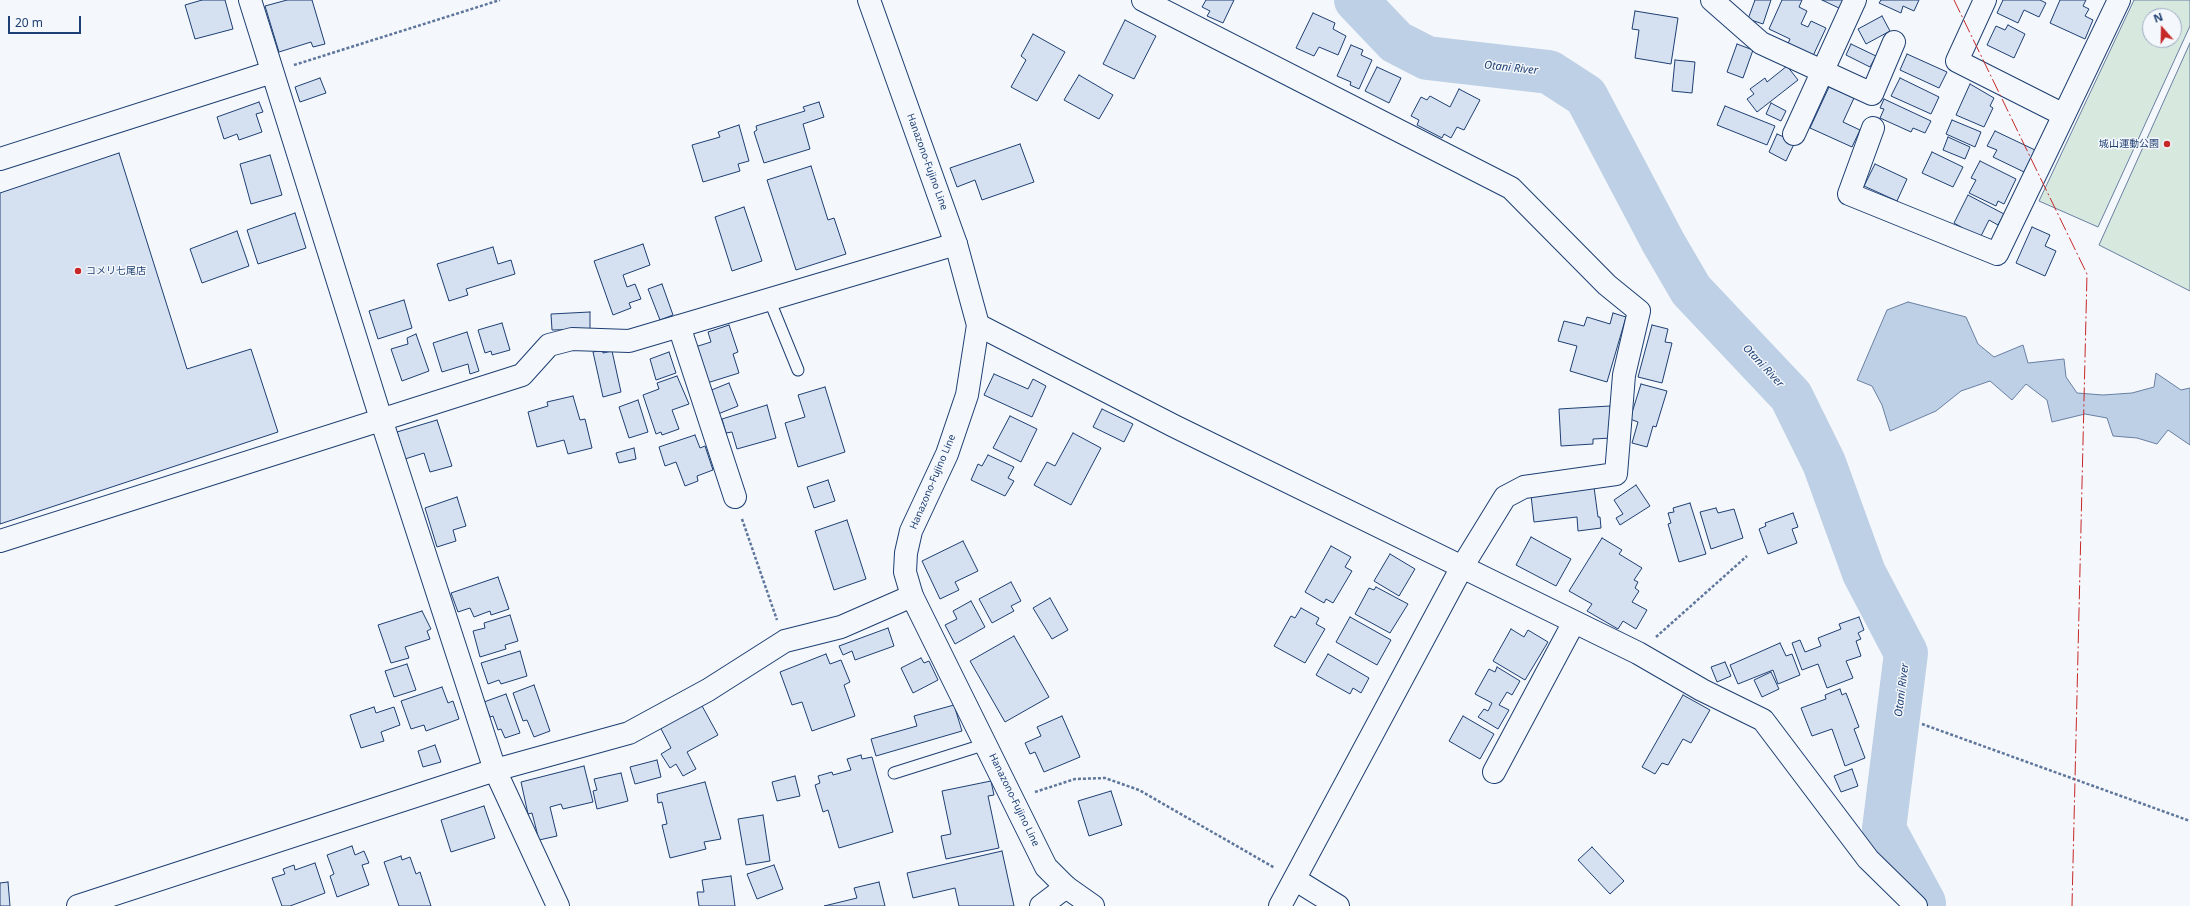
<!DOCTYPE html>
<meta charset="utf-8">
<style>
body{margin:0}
#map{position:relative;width:2190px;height:906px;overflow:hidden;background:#f4f7fb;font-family:"Noto Sans",sans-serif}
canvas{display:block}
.north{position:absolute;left:2142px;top:8px;width:40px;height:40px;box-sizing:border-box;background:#f4f7fb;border:1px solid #9eadc5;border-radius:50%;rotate:340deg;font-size:11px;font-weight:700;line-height:16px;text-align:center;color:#1d3f73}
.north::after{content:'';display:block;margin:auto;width:14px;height:18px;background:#c62828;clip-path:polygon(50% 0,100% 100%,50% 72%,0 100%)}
.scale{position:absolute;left:8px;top:16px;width:73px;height:18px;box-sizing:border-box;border:2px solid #1d3f73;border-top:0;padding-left:5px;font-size:12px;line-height:14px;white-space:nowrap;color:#1d3f73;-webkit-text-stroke:3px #f4f7fb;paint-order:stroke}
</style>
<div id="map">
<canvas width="2190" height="906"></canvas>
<div class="north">N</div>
<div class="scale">20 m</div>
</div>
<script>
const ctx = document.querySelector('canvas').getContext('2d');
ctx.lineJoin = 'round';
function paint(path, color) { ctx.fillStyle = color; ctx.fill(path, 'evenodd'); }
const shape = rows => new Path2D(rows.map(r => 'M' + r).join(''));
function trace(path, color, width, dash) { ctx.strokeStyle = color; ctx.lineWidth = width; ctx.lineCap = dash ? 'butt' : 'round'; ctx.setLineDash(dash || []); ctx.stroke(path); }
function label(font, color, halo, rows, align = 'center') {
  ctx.font = font + ' "Noto Sans","Noto Sans JP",sans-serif'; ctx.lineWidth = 3; ctx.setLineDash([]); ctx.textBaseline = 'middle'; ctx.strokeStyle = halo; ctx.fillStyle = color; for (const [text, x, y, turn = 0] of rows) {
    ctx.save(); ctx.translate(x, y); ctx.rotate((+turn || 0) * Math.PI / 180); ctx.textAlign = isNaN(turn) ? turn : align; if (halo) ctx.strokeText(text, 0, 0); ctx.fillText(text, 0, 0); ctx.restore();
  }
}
const green = shape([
 [2134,0,2190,0,2190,26,2098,227,2039,201,2134,0],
 [2150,16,2174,16,2174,40,2150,40,2150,16],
 [2190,43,2190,291,2099,245,2190,43]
]);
paint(green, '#d7e8df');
trace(green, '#687fa3', 1);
const water = shape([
 [1908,302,1966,317,1978,344,1994,357,2023,345,2028,363,2064,359,2066,377,2077,393,2103,395,2132,393,2154,387,2156,373,2181,390,2190,388,2190,445,2168,430,2157,444,2137,438,2113,436,2107,418,2085,414,2052,422,2047,400,2026,384,2012,400,1990,381,1961,391,1936,411,1890,431,1882,405,1872,386,1857,380,1887,310,1908,302]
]);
paint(water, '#bed0e5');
trace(water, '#687fa3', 1);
trace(shape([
 [1356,0,1396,42,1427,58,1549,72,1586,96,1663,242,1691,290,1791,396,1824,463,1864,573,1906,653,1884,829,1924,903]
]), '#bed0e5', 44);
const building = shape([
 [202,0,225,0,233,29,195,39,185,5,202,0],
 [287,0,312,0,325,44,313,47,311,42,279,52,265,6,287,0],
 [1206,0,1234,0,1223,23,1207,16,1210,11,1202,7,1206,0],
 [1755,0,1771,0,1763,24,1748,19,1755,0],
 [1782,0,1802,0,1799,7,1807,11,1801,24,1808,27,1811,21,1826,28,1812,58,1787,46,1790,39,1769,29,1782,0],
 [1822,0,1845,0,1841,9,1822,0],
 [1881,0,1919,0,1914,11,1903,6,1901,13,1879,3,1881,0],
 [2003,0,2040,0,2046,3,2039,17,2024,10,2018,23,1997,13,2003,0],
 [2060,0,2086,0,2083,6,2089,9,2085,16,2093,20,2085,39,2050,23,2060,0],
 [1635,11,1678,18,1671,64,1635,58,1639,30,1632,29,1635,11],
 [1313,13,1335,23,1333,29,1346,36,1338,55,1319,47,1314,56,1296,48,1313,13],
 [1882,16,1890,31,1866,44,1858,29,1882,16],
 [1125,20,1156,36,1134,79,1103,64,1125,20],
 [2008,25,2025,34,2014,58,1987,45,1996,26,2005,30,2008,25],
 [1033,34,1065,52,1037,101,1011,87,1026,60,1021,56,1033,34],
 [1737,44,1753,50,1743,78,1727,72,1737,44],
 [1851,44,1876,56,1870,67,1846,55,1851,44],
 [1351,45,1363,50,1361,55,1372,60,1359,89,1350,85,1351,82,1337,76,1351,45],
 [1907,54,1947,72,1939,88,1900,70,1907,54],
 [1675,60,1695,62,1692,93,1672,91,1675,60],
 [1787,66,1798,80,1757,112,1747,99,1754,94,1750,89,1765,78,1767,82,1787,66],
 [1377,67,1401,78,1389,103,1365,91,1377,67],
 [1079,75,1113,95,1099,119,1064,100,1079,75],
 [320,78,326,93,300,102,295,87,320,78],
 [1900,78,1939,97,1931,114,1891,96,1900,78],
 [1970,84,1994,98,1990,106,1993,108,1984,127,1956,115,1970,84],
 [1829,87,1854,98,1843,122,1860,130,1852,147,1810,128,1829,87],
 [1459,89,1480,100,1464,130,1457,127,1451,138,1444,134,1442,138,1417,125,1419,120,1411,116,1421,97,1427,100,1430,96,1450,107,1459,89],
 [1884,99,1931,121,1925,133,1913,128,1911,132,1880,118,1884,109,1880,108,1884,99],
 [259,102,263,112,256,114,262,132,239,140,237,134,224,139,217,117,259,102],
 [819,102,824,117,803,124,810,149,764,163,754,132,757,130,756,126,805,111,803,107,819,102],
 [1771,103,1786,111,1781,121,1766,114,1771,103],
 [1725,106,1775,126,1767,145,1717,125,1725,106],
 [1952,120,1981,132,1975,147,1946,134,1952,120],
 [739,125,749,161,738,164,740,171,703,182,692,145,720,137,718,132,739,125],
 [1995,131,2035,150,2024,172,1993,157,1997,150,1987,146,1995,131],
 [1777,134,1795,142,1786,161,1769,152,1777,134],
 [1948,137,1970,147,1965,159,1943,150,1948,137],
 [1020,144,1034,182,982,200,975,180,957,187,950,168,1020,144],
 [1932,152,1963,167,1953,187,1922,173,1932,152],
 [119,153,187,369,251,349,278,432,0,524,0,193,119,153],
 [270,155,282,195,251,204,240,164,270,155],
 [1980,161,2016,179,2004,204,1998,201,1996,206,1969,193,1976,180,1971,178,1980,161],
 [1875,164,1907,179,1897,201,1864,186,1875,164],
 [811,166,828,220,834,218,846,254,796,270,767,180,811,166],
 [1968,195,2004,214,1998,225,1989,220,1980,238,1954,223,1968,195],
 [744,207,762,261,732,271,715,217,744,207],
 [295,213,306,248,258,264,247,230,295,213],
 [2032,227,2050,235,2045,246,2056,251,2045,276,2016,263,2032,227],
 [237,231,249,266,202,283,190,249,237,231],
 [643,244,650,265,623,275,627,287,635,284,641,299,629,303,631,308,613,315,594,261,643,244],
 [493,247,498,264,511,260,515,274,466,289,468,295,449,301,437,264,493,247],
 [662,284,673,315,660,320,648,289,662,284],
 [404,300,412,328,378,339,369,311,404,300],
 [590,312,590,329,552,330,551,314,590,312],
 [1613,313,1626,317,1607,382,1570,371,1577,346,1558,341,1564,321,1584,326,1587,317,1610,324,1613,313],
 [502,323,510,350,492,355,491,351,485,353,478,330,502,323],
 [729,325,738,352,733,354,739,373,707,383,695,347,711,342,708,332,729,325],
 [1652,325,1668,329,1665,342,1672,343,1662,383,1638,377,1652,325],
 [467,332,479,371,470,374,468,364,442,372,433,343,467,332],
 [416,334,429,371,402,381,391,349,408,344,407,338,416,334],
 [602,350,603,353,612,351,621,392,603,397,593,352,602,350],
 [669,352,676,373,656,380,650,359,669,352],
 [994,374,1028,389,1033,379,1046,386,1032,417,984,395,994,374],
 [677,376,689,404,672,410,679,429,662,435,661,432,656,434,643,395,659,389,657,383,677,376],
 [729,383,738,406,718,414,709,391,729,383],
 [1641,384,1667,391,1656,427,1653,426,1647,447,1632,443,1638,422,1630,419,1641,384],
 [825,387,845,452,798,467,785,423,805,417,798,395,825,387],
 [573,396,580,420,585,419,592,448,568,454,564,440,537,447,528,412,548,406,547,402,573,396],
 [638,400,648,432,629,438,619,407,638,400],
 [767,405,776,438,737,449,732,432,726,433,722,419,767,405],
 [1610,406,1612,438,1593,439,1593,444,1561,446,1559,409,1610,406],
 [1102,409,1133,424,1124,442,1093,427,1102,409],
 [1010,416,1037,429,1021,462,993,448,1010,416],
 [437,420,452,466,430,472,424,453,405,459,397,432,437,420],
 [1073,433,1101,448,1071,505,1034,485,1047,462,1055,466,1073,433],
 [695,435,700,448,705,446,713,470,697,476,698,481,685,486,676,462,665,466,659,447,695,435],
 [634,448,636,459,619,463,616,453,634,448],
 [988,455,1014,467,1008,478,1014,481,1005,496,971,480,978,464,982,466,988,455],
 [828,480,835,501,814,508,807,487,828,480],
 [1636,485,1650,506,1620,525,1616,518,1623,514,1614,500,1636,485],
 [1594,487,1598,517,1600,517,1601,528,1578,531,1577,517,1534,522,1531,495,1594,487],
 [457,497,466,526,453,530,456,541,437,547,425,508,457,497],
 [1690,503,1706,554,1679,562,1668,524,1671,523,1668,513,1674,512,1673,508,1690,503],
 [1716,508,1718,513,1734,509,1743,538,1711,549,1700,512,1716,508],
 [1793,513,1798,527,1792,529,1797,543,1768,554,1759,529,1766,526,1765,523,1793,513],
 [847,520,866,579,834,590,815,531,847,520],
 [1531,537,1571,559,1556,586,1516,565,1531,537],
 [1602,538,1622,550,1619,554,1642,568,1634,580,1638,582,1635,588,1639,591,1632,602,1647,610,1636,629,1623,621,1618,629,1587,611,1592,604,1569,591,1602,538],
 [963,541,978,571,955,582,959,590,940,599,922,561,963,541],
 [1331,546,1351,557,1345,567,1352,571,1333,603,1326,599,1324,603,1305,592,1331,546],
 [1390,554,1415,569,1399,596,1374,581,1390,554],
 [498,577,509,609,491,615,490,611,474,617,470,608,458,612,451,593,498,577],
 [1011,582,1021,601,1011,606,1014,611,992,623,979,599,1011,582],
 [1376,587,1408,604,1390,633,1355,614,1369,588,1374,590,1376,587],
 [1050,598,1068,630,1052,639,1033,608,1050,598],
 [971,601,985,627,955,644,945,625,957,619,953,611,971,601],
 [1301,608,1319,618,1316,624,1325,629,1305,663,1274,646,1291,616,1295,618,1301,608],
 [422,611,431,629,427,631,430,639,405,647,409,658,391,663,378,625,422,611],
 [510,615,518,641,505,645,506,649,480,657,473,631,485,628,484,623,510,615],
 [1350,617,1391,640,1377,665,1336,642,1350,617],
 [1859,617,1864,630,1858,633,1861,639,1856,641,1861,656,1846,661,1853,678,1827,688,1818,664,1802,670,1792,643,1800,640,1805,652,1821,646,1818,638,1841,629,1839,624,1859,617],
 [888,628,894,646,855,660,852,651,843,655,839,646,888,628],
 [1511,629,1524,637,1528,630,1548,642,1525,680,1493,661,1511,629],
 [1014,636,1049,697,1005,722,970,661,1014,636],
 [1780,643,1786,656,1792,654,1800,675,1778,684,1773,670,1738,684,1730,665,1780,643],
 [520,651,527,676,501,684,499,680,488,684,481,663,520,651],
 [826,654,830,664,841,660,850,682,844,685,855,716,812,731,802,702,792,705,780,672,826,654],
 [1328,654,1369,678,1361,693,1353,688,1350,694,1316,675,1328,654],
 [921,658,924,663,929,661,938,680,913,693,901,668,921,658],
 [1725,662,1731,676,1717,682,1711,667,1725,662],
 [407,664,416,690,394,697,385,671,407,664],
 [1497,667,1520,681,1512,695,1507,692,1499,705,1509,710,1498,729,1478,717,1484,709,1488,711,1492,703,1475,694,1489,669,1495,672,1497,667],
 [1771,672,1779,689,1762,697,1754,680,1771,672],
 [534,685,550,731,534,737,527,720,523,721,513,693,534,685],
 [442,687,448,703,453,701,459,719,426,731,424,725,411,729,401,701,442,687],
 [1840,689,1842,695,1846,693,1859,727,1854,729,1865,758,1845,766,1832,729,1812,736,1801,708,1826,699,1825,695,1840,689],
 [506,694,520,733,505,738,501,729,498,730,493,716,490,717,484,702,506,694],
 [1683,695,1710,710,1691,743,1683,739,1668,765,1662,763,1655,774,1642,767,1683,695],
 [701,704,718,735,687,752,696,769,683,776,676,764,670,768,661,754,671,748,660,727,701,704],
 [954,705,962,731,876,756,871,739,917,726,914,716,954,705],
 [374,707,376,713,394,707,400,725,381,732,384,741,361,748,350,715,374,707],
 [1062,716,1080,757,1044,772,1035,752,1030,754,1025,743,1041,736,1037,727,1062,716],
 [1463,716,1494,734,1480,759,1449,741,1463,716],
 [435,745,441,762,423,767,418,751,435,745],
 [861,755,862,759,872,757,893,832,839,848,828,810,823,812,815,785,820,783,818,776,832,772,833,775,851,770,847,759,861,755],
 [657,760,661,777,635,784,630,767,657,760],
 [584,766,593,802,563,809,561,804,550,807,557,836,539,840,532,813,528,814,521,782,584,766],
 [1852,769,1858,786,1841,792,1834,776,1852,769],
 [621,773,628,801,597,809,593,791,597,790,594,779,621,773],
 [795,776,800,796,777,801,772,782,795,776],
 [991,781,994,795,988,796,999,848,946,859,941,836,951,834,942,791,991,781],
 [705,782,721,839,704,842,706,849,670,858,662,825,667,824,662,802,658,803,657,794,705,782],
 [1111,791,1122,825,1089,836,1078,801,1111,791],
 [484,806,495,838,451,852,441,820,484,806],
 [763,815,770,861,746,865,738,819,763,815],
 [352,846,355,855,364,851,369,863,362,865,369,885,337,897,330,876,334,874,327,855,352,846],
 [1592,847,1624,881,1610,894,1578,860,1592,847],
 [1002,851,1014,906,959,906,955,888,913,898,907,873,1002,851],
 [401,856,402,860,410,857,416,874,420,872,431,906,399,906,384,862,401,856],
 [315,863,325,893,290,906,282,906,272,878,285,874,283,869,294,865,295,870,315,863],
 [774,865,783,889,757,899,747,874,774,865],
 [731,876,735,906,699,906,697,892,704,892,702,880,731,876],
 [8,882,10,906,0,906,0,883,8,882],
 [879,882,885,906,824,906,857,898,854,888,879,882]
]);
paint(building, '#d5e0f0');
trace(building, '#1d3f73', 1);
const service = shape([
 [769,299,798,370],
 [894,773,986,744]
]);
const minor = shape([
 [250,0,381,419,495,770,558,906],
 [1143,0,1511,188,1607,285,1639,311,1624,375,1616,474,1524,487,1505,497,1462,567,1280,906],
 [1712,0,1761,43,1872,94,1894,42],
 [1985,0,1957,61,2064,115,2119,0],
 [1873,128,1849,194,1997,254,2064,115],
 [1794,134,1855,0],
 [0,159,272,72],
 [978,325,1174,426,1638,653,1702,690,1763,720,1868,859,1916,906],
 [679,326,735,497],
 [0,541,522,375,549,345,572,339,629,341,956,244],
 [1494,772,1574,622],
 [1296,880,1338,906],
 [78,906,495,770,629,733,708,690,785,641,841,627,912,596],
 [1041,906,1066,887]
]);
const secondary = shape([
 [869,0,956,244,978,325,967,395,947,454,911,531,906,553,905,572,912,596,1046,867,1066,887,1093,906]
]);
trace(service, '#1d3f73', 13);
trace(minor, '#1d3f73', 24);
trace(secondary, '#1d3f73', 24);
trace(shape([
 [294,65,500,0],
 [742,519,777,620],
 [1656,637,1747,556],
 [1922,724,2190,821],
 [1035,792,1075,779,1105,778,1139,790,1275,868]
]), '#5e769c', 2.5, [3, 2]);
trace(service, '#f4f7fb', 11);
trace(minor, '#f4f7fb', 22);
trace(secondary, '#f4f7fb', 22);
trace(shape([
 [1954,0,2087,274,2072,906]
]), '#c62828', 1, [14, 3, 2, 3]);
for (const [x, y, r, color] of [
 [2167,144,4,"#c62828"],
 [78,271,4,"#c62828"]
]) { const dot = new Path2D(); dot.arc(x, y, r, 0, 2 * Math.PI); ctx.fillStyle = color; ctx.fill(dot); trace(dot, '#f4f7fb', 1.5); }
label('10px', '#1d3f73', '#f4f7fb', [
 ["城山運動公園",2159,144],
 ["コメリ七尾店",86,271,"left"]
], 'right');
label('10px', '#1d3f73', '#f4f7fb', [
 ["Hanazono-Fujino Line",927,162,70],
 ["Hanazono-Fujino Line",933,482,-67],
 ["Hanazono-Fujino Line",1014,800,64]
]);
label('italic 11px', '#1d3f73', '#f4f7fb', [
 ["Otani River",1511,68,6],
 ["Otani River",1763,366,47],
 ["Otani River",1902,690,-83]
]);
</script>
